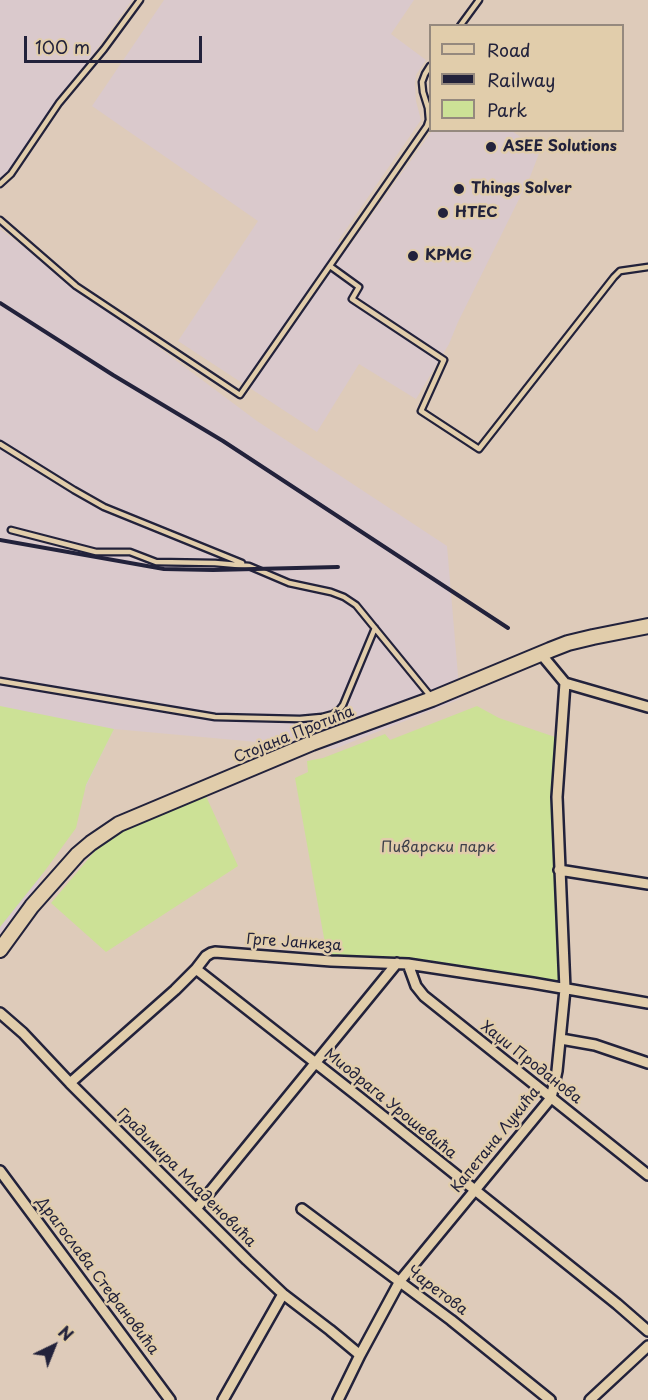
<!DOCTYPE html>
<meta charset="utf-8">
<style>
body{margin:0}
#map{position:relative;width:648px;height:1400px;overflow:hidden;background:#decbba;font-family:"Playpen Sans",sans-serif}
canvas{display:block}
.legend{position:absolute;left:429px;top:24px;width:195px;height:108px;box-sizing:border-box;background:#e1cdab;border:2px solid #95897e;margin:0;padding:8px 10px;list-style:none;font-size:18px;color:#22223b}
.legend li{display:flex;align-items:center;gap:12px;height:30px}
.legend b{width:30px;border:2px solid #95897e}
.north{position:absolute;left:24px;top:1316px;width:60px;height:60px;-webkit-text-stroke:4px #e1cdab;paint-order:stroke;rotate:43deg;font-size:16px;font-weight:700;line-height:24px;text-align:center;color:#22223b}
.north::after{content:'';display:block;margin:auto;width:21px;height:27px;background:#22223b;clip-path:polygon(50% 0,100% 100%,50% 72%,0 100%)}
.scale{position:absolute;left:24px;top:36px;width:178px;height:27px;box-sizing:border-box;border:3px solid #22223b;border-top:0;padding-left:8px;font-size:18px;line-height:21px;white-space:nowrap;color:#22223b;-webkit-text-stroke:4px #e1cdab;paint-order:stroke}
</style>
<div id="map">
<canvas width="648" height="1400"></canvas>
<ul class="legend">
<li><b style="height:8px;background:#e1cdab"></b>Road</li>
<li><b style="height:8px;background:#22223b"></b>Railway</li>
<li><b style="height:16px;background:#cce196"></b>Park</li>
</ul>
<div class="north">N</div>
<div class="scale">100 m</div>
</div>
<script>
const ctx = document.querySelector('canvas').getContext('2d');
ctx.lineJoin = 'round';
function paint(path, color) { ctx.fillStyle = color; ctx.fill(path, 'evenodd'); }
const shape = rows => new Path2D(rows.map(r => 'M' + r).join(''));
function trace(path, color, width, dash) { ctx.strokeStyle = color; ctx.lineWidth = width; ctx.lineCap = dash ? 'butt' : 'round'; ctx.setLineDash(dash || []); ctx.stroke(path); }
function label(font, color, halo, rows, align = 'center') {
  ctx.font = font + ' "Playpen Sans",sans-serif'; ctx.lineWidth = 5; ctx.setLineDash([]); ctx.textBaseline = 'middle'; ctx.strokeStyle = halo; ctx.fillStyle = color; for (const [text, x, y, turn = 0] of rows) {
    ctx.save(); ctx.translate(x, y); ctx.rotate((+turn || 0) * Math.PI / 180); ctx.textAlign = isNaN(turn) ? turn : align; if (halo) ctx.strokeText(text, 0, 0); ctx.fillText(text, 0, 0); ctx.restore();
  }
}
paint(shape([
 [0,0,132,0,0,184],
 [164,0,414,0,391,34,426,60,416,75,415,84,416,101,421,120,338,241,348,248,432,131,512,131,540,151,530,177,458,322,449,344,416,399,359,364,317,432,178,341,258,221,92,106],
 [0,229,257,421,447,546,460,699,334,749,114,729,22,917,0,948]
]), '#dac9cc');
paint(shape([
 [0,706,114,729,86,785,76,828,44,872,0,927],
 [477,706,499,718,558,738,561,988,405,964,328,960,295,778,308,772,307,761,323,758,385,734,390,740],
 [205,794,238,866,106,952,51,903,106,838]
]), '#cce196');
const lane = shape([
 [460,26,479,0],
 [0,184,11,174,59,103,104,49,140,0],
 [0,220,76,286,240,395,427,126,429,120,428,108,423,92,422,82,425,74,430,66],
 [330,266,359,287,352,299,444,360,421,411,479,449,614,277,620,271,648,267],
 [0,444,74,490,104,507,242,563],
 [11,530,96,552,130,552,156,562,215,563,249,566,289,583,331,592,344,597,356,605,432,698],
 [0,681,215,717,300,719,322,717,333,714,339,710,343,705,375,628]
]);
const street = shape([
 [541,654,565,683,648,707],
 [559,870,648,884],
 [408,964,416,986,424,996,648,1175],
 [196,969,359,1097,617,1304,648,1331],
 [0,1013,23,1033,70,1083,247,1260,283,1294,330,1330,360,1355],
 [561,1039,595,1045,648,1063],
 [70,1083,175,990,196,969,206,956,211,953,215,952,331,961,408,964,533,983,648,1003],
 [0,1171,170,1400],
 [196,1209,397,963],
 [302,1209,451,1320,550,1400],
 [223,1400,283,1294],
 [338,1400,360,1355,400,1281,551,1098,557,1071,565,989,557,797,565,683],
 [590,1400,648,1346]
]);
const secondary = shape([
 [0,950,32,906,78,854,91,843,119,824,312,743,432,699,550,650,568,643,593,637,648,626]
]);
trace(lane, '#22223b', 9);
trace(street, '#22223b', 14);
trace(secondary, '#22223b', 18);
trace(lane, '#e1cdab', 4.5);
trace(street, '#e1cdab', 9);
trace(secondary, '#e1cdab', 14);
trace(shape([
 [0,303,113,375,223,441,508,628],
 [0,540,164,569,213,570,338,567]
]), '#22223b', 4);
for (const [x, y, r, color] of [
 [491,147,6,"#22223b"],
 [459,189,6,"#22223b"],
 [443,213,6,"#22223b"],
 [413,256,6,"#22223b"]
]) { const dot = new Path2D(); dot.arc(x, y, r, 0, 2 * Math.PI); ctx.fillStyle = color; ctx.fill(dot); trace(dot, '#e1cdab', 2); }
label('bold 15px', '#22223b', '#e1cdab', [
 ["ASEE Solutions",503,147],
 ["Things Solver",471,189],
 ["HTEC",455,213],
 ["KPMG",425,256]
], 'left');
label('15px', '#22223b', '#e1cdab', [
 ["Стојана Протића",294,735,-22],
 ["Грге Јанкеза",294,943,4],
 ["Хаџи Проданова",531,1063,38],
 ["Миодрага Урошевића",390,1104,39],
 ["Капетана Лукића",496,1140,-51],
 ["Градимира Младеновића",186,1178,45],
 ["Драгослава Стефановића",97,1276,53],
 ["Чаретова",437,1291,37]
]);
label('15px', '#3c3f49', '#e1cdab', [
 ["Пиварски парк",438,848]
]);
</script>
